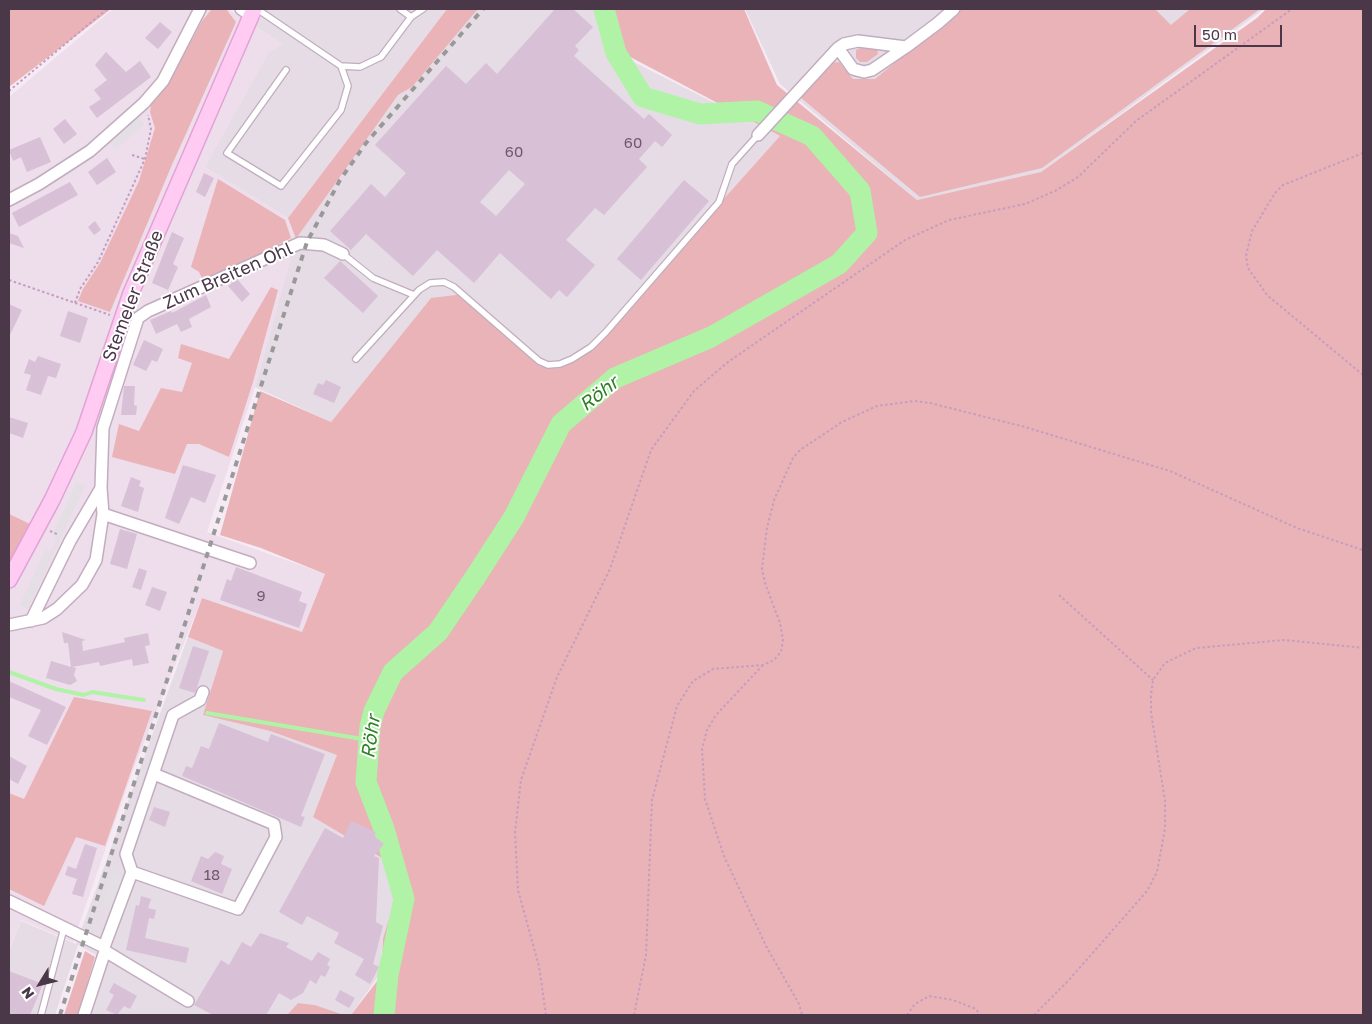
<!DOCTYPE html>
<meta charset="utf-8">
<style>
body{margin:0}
#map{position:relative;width:1372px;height:1024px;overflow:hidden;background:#f6ebf4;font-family:"Golos Text",sans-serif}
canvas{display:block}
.frame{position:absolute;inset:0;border:10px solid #4a3849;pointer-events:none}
.north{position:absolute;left:15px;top:959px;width:50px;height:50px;-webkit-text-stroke:4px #fff;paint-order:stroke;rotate:234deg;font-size:14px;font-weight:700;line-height:20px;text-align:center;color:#4a3849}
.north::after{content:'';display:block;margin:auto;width:18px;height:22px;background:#4a3849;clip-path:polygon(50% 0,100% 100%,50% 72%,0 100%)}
.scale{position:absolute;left:1194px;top:25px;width:88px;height:22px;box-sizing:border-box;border:2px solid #4a3849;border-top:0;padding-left:6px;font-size:15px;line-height:18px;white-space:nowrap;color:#4a3849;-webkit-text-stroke:4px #fff;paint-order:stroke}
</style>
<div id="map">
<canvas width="1372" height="1024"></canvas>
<div class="frame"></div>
<div class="north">N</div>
<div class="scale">50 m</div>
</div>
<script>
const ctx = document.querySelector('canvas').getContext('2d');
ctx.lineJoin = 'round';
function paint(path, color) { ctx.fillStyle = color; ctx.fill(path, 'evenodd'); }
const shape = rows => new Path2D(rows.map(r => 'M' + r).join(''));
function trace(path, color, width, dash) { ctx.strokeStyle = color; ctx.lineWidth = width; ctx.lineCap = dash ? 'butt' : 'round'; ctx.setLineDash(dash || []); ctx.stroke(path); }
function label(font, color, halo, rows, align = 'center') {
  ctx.font = font + ' "Golos Text",sans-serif'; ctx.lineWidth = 4; ctx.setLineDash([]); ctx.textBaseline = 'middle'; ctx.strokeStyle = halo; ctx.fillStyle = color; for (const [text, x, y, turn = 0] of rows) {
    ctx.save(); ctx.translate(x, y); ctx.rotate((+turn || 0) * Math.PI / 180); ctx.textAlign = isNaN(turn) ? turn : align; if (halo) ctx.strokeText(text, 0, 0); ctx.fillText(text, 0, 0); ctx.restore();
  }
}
paint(shape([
 [113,9,228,9,283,44,269,52,205,167,288,218,296,239,255,387,207,532,325,574,302,632,202,598,133,770,73,942,21,920,9,950,9,97]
]), '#eeddeb');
paint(shape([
 [266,9,447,9,288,218,205,167,269,52,283,44,255,26],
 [478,9,597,9,616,53,780,136,582,357,539,363,431,298,331,422,255,387,296,239,398,95,412,87],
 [745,9,1264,9,1041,172,917,200,780,84],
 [188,637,223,651,203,715,270,731,338,755,313,817,382,858,395,901,383,938,379,975,351,1015,344,1015,315,1005,298,1003,287,1015,89,1015,108,962,78,945,55,1015,9,1015,9,951,21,921,76,944]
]), '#e5dce5');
paint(shape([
 [9,9,111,9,9,87],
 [212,9,226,9,236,22,171,167,110,312,78,301,83,289,100,263,139,181,155,128,150,112,151,105,170,81,202,21],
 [447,9,478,9,412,87,398,95,296,239,288,218],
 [600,9,744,9,777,85,917,200,1041,172,1257,18,1266,9,1363,9,1363,1015,351,1015,381,976,383,938,395,901,382,858,313,817,337,755,270,731,203,715,223,651,188,637,202,598,302,632,325,574,261,548,220,535,260,391,331,422,431,298,464,294,539,363,582,357,780,136,617,50],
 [960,9,1155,9,1171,25,1190,9,1260,9,1042,168,920,197,800,97,830,63,839,62,853,79,875,79],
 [867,46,877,49,878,54,867,62,860,62,856,58,856,50],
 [218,179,285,220,291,238,204,283,199,272,191,267],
 [271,287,278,290,253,382,229,457,199,444,187,444,175,474,112,457,119,424,139,431,161,388,182,392,192,363,178,358,181,344,229,359],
 [9,514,30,524,9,563],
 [74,697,152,711,105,846,76,837,44,906,9,889,9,793,24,799],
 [85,951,95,957,78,1015,64,1015],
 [298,1003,315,1005,344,1015,287,1015]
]), '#eab3b7');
paint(shape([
 [137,116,144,124,116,149,109,142],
 [77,482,85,486,28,609,20,605,46,549,51,552,57,538,53,534],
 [113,873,123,876,113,909,103,905]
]), '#e4dfe4');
trace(shape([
 [9,672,56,689,84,695,92,692,144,700],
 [207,713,368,740]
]), '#b0f3a6', 4);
trace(shape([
 [384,1015,388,975,404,899,384,829,366,782,370,727,374,711,393,672,438,632,476,576,514,517,561,424,615,378,711,337,839,264,867,233,860,191,812,136,757,111,700,114,643,97,616,53,604,9]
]), '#b0f3a6', 21);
paint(shape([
 [555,9,573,9,593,27,575,46,579,50,574,56,644,119,649,114,672,135,662,147,655,141,639,159,647,167,604,215,595,208,566,240,595,265,567,297,559,290,551,299,500,253,474,283,437,250,413,276,366,234,351,250,330,231,371,184,385,197,406,173,375,145,446,66,466,84,486,63,497,74],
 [509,170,525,184,496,216,480,202],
 [160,22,172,32,158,49,145,38],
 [106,52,126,72,140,61,151,77,97,118,89,107,101,99,94,90,107,80,95,65],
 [65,119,77,134,64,144,53,129],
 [40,137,51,162,27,172,21,157,13,161,9,150],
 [107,158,116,172,97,185,88,172],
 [204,173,214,178,205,197,196,192],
 [684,180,709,201,641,280,617,259],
 [70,182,78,195,19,227,12,213],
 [95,221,101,230,94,235,88,227],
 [172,232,184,238,173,264,178,267,168,290,152,283],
 [9,233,18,236,24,248,9,243],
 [340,261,378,296,363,313,324,278],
 [237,279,250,294,242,302,228,286],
 [206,295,211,307,189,319,192,327,181,332,177,324,156,334,150,320,171,311,172,313],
 [9,304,22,310,9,337],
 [68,311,88,318,80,343,60,336],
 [144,340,163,349,157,362,152,360,146,371,133,365],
 [38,356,61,364,56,378,48,376,41,395,26,390,31,375,24,373,29,359,35,362],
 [326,380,341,387,334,403,313,394,318,383,323,385],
 [124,386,135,386,134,405,137,406,136,415,121,415],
 [9,417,28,423,23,438,9,433],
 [183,465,216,475,205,503,191,497,179,524,165,518],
 [131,477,141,481,139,486,144,488,138,512,121,506],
 [120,529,137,534,127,569,110,564],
 [236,567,302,592,299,601,307,604,299,628,220,600,227,579,231,581],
 [139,568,147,571,141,590,132,587],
 [152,587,167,592,160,611,145,605],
 [62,632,86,640,82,641,83,651,125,642,124,638,148,633,150,645,145,646,149,663,133,666,132,659,100,666,99,662,72,667,76,668,74,675,77,681,70,685,46,678,51,661,71,667,68,643,64,643],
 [193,646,209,651,195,693,179,688],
 [9,681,66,707,47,745,28,736,41,710,9,697],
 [219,723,268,742,271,734,325,754,301,816,305,817,301,827,182,776,186,766,192,768,201,746,209,749],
 [9,756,27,766,18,784,9,779],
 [154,807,170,812,165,827,149,820],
 [351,821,376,832,374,836,384,844,374,856,379,858,376,922,383,926,373,964,379,967,370,984,355,975,364,959,334,943,339,933,307,916,302,925,279,912,325,828,343,838],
 [85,844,97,848,83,897,72,894,77,879,65,875,68,866,76,869],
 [215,852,224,856,221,864,232,869,222,894,191,881,201,856,208,859],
 [141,896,151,899,148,908,156,910,154,919,149,918,145,938,189,948,186,963,126,950,136,905,139,906],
 [260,933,289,943,286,947,312,961,318,952,330,959,327,965,330,967,325,977,321,975,316,984,310,980,303,993,291,1000,279,993,266,1015,213,1015,194,1005,221,960,229,965,242,942,251,947],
 [9,971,43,984,30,1015,9,1015],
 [114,983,137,996,130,1009,124,1006,117,1015,106,1010,114,995,109,992],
 [340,990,355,998,349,1008,335,1000]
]), '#d8c0d6');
const service = shape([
 [257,9,341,66,360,67,381,57,411,17,423,9],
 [400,9,411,17],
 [286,70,227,153,281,186,341,110,348,86,341,66],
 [343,254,373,278,414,295],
 [356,359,419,290,430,283,444,282,454,287,539,361,548,365,560,364,572,359,591,347,606,332,719,202,732,164,758,135],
 [41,1015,64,928]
]);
const minor = shape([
 [241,9,250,15],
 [906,47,858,41,844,44,838,48,853,69,864,72,872,70,906,47,938,23,954,9],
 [758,135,838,48],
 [9,200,39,184,90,151,144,103,163,81,200,9],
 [103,514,250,563],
 [31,621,70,541,101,488],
 [9,625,43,618,57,609,82,585,96,560,103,514,101,488,103,428,138,318,148,311,300,243,324,245,343,254],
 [132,872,238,909,276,837,274,824,154,774],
 [9,901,104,947,105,951,188,1001],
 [104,947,132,872,126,854,173,715,200,700,203,692],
 [84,1015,105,951]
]);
const secondary = shape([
 [9,580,52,500,84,432,131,293,254,9]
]);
trace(service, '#c2adbf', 8);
trace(minor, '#c2adbf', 14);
trace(secondary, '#e2a2d5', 18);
trace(shape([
 [9,91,107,9],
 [1363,153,1283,185,1275,193,1252,231,1246,256,1248,268,1267,295,1363,375],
 [132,155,145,159],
 [9,280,110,315],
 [75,303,80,289,98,262,145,159,151,129,148,115],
 [50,531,59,535],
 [1059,595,1153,680],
 [763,665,716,715,707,730,702,749,705,799,724,856,766,946,799,1004,802,1015],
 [546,1015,539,966,518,890,515,832,521,780,557,677,610,569,651,450,694,391,728,362,905,240,949,220,1025,204,1055,191,1078,177,1136,121,1292,9],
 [634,1015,646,955,652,800,677,706,693,681,713,669,763,665,774,660,781,652,783,640,780,623,765,583,762,569,767,528,774,500,793,458,800,450,842,422,877,406,914,401,930,403,1025,427,1170,471,1297,528,1363,550],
 [907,1015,915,1004,929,996,953,1000,976,1009,980,1015],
 [1034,1015,1068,981,1147,891,1157,872,1165,829,1165,800,1151,713,1151,696,1153,680,1165,663,1196,648,1284,640,1363,648]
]), '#c49dbf', 2, [2.5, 2.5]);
trace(service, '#fff', 5.5);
trace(minor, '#fff', 11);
trace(secondary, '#ffcbf3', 15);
trace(shape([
 [60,1015,307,242,340,180,366,143,483,9]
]), '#999', 4, [6, 6]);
label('15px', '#6e5a6c', null, [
 ["60",633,143],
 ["60",514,152],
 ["9",261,596],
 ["18",212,875]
]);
label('18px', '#4a3849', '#fff', [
 ["Zum Breiten Ohl",228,276,-24],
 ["Stemeler Straße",133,296,-69]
]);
label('italic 19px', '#2d8023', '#fff', [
 ["Röhr",599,394,-38],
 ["Röhr",371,737,-82]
]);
</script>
